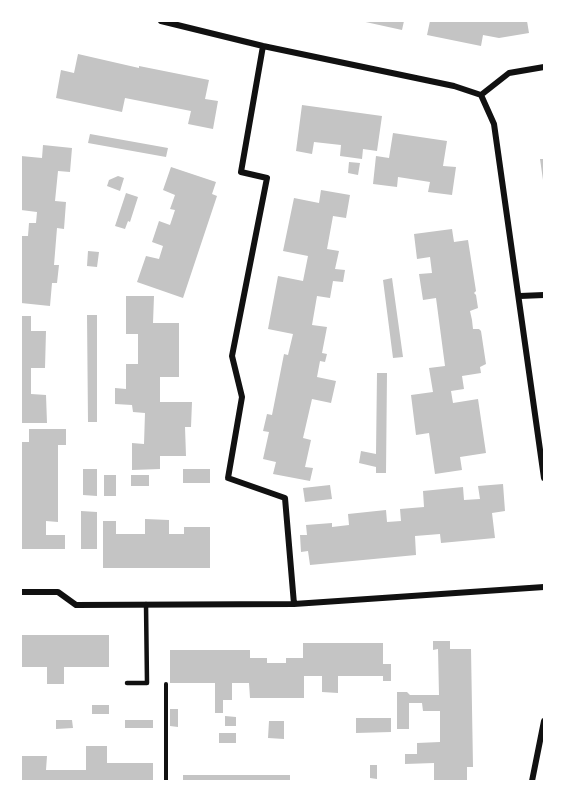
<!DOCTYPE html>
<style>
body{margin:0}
#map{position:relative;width:565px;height:802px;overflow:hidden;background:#fff;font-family:"Open Sans",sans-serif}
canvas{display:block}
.frame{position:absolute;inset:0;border:22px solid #fff;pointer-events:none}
</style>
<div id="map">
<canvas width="565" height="802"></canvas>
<div class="frame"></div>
</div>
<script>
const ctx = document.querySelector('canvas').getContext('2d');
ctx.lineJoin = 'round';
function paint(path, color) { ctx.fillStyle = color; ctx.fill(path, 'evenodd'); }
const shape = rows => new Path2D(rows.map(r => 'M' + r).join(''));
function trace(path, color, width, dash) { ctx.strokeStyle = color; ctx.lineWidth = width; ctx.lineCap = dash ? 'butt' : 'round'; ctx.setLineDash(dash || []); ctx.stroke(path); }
paint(shape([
 [361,21,404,21,402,30],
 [430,21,527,21,529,33,499,38,483,35,481,46,427,35],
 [78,54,139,68,139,66,209,80,205,99,218,101,213,129,188,124,191,111,125,98,122,112,56,98,61,70,74,73],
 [302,105,382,116,377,151,363,149,362,159,340,156,341,145,314,142,312,154,296,151],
 [393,133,447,141,443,166,456,167,452,195,428,192,430,182,398,177,397,187,373,184,376,156,389,158],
 [90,134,168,148,166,157,88,143],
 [43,145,72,148,70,172,58,171,55,201,66,202,64,229,57,228,54,265,59,265,57,283,52,283,50,306,21,303,21,236,28,236,29,223,36,223,37,212,21,210,21,156,42,158],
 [540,159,544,159,544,180,543,180],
 [349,162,360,163,358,175,348,173],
 [171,167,216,182,212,194,217,196,183,298,137,282,146,256,159,259,163,246,152,242,159,221,170,225,175,210,170,209,175,195,163,190],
 [118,176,124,178,120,191,107,186,109,180],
 [321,190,350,195,346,218,333,216,327,249,339,251,335,269,345,270,343,282,333,281,330,298,317,296,312,325,327,327,322,353,327,354,325,362,320,361,317,377,336,381,331,403,312,399,303,438,311,440,305,467,313,468,310,481,273,474,276,462,263,459,269,432,263,431,267,414,272,415,284,354,288,355,293,334,268,329,278,276,303,281,308,256,283,251,294,198,319,203],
 [126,193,138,197,130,222,128,221,125,229,115,226],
 [452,229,454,242,468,240,476,291,474,293,476,295,478,308,470,311,472,320,473,329,479,329,481,331,486,364,480,367,481,373,462,376,464,389,451,391,453,403,478,399,486,453,460,457,462,470,435,474,429,433,416,435,411,395,433,392,429,368,445,366,436,298,423,300,419,274,432,273,430,257,417,259,414,234],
 [88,251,99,252,97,267,87,266],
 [392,278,403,357,393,358,383,280],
 [126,296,154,296,153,323,179,323,179,377,160,377,160,402,192,402,191,427,185,427,186,456,160,456,160,469,132,470,132,443,144,444,145,413,133,412,132,405,115,404,115,388,126,389,126,364,138,364,138,334,126,334],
 [87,315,97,315,97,422,88,422],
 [21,316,31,316,31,331,46,331,45,368,31,368,31,394,46,395,47,423,21,423],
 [377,373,387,373,386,473,376,473,376,467,359,463,361,451,376,454],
 [29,429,66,429,66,445,58,445,58,522,46,521,46,535,65,535,65,549,21,549,21,442,29,442],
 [83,469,97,469,97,496,83,495],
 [183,469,210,469,210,483,183,483],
 [104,475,116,475,116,496,104,496],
 [131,475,149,475,149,486,131,486],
 [503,484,505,511,492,513,495,538,441,543,440,534,415,536,416,555,310,565,308,551,301,552,300,535,307,535,306,525,332,523,332,527,349,525,348,514,386,510,387,522,401,521,400,509,424,507,423,491,463,487,464,500,480,499,478,486],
 [330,485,332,499,305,502,303,488],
 [81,511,97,512,97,549,81,549],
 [145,519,169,520,169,534,184,534,184,527,210,527,210,568,103,568,103,521,116,521,116,534,145,534],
 [21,635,109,635,109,667,64,667,64,684,47,684,47,667,21,667],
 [433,641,450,641,450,649,471,649,473,767,467,767,467,781,434,781,434,763,405,764,405,754,417,754,417,743,440,742,440,711,423,711,422,703,409,703,409,729,397,729,397,692,407,692,410,695,439,695,438,649,433,650],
 [303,643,383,643,383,664,391,664,391,681,383,681,383,676,338,676,338,693,322,692,322,676,304,676,304,698,250,698,249,683,232,683,232,700,223,700,223,713,215,713,215,683,170,683,170,650,250,650,250,658,267,658,267,663,286,663,286,658,303,658],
 [92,705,109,705,109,714,92,714],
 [170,709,178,709,178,727,170,726],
 [225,716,236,717,236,726,225,726],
 [356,718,391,718,391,732,356,733],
 [56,720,72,720,73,728,56,729],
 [125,720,153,720,153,728,125,728],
 [269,721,284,721,284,739,268,738],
 [219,733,236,733,236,743,219,743],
 [86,746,107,746,107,763,153,763,153,781,21,781,21,756,47,756,46,770,86,770],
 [370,765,377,765,377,779,370,778],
 [183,775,290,775,290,781,183,781]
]), '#c4c4c4');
trace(shape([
 [166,684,166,781]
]), '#111', 4);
trace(shape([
 [127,683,147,683,146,604]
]), '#111', 4.5);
trace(shape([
 [161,21,263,46,454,86,481,95,494,124,544,478],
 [263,46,241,172,267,178,232,356,242,397,228,478,285,498,294,604],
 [481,95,509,73,544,67],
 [520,296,544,295],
 [21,592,58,592,76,605,294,604,544,587],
 [532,781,544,721]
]), '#111', 6);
</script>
